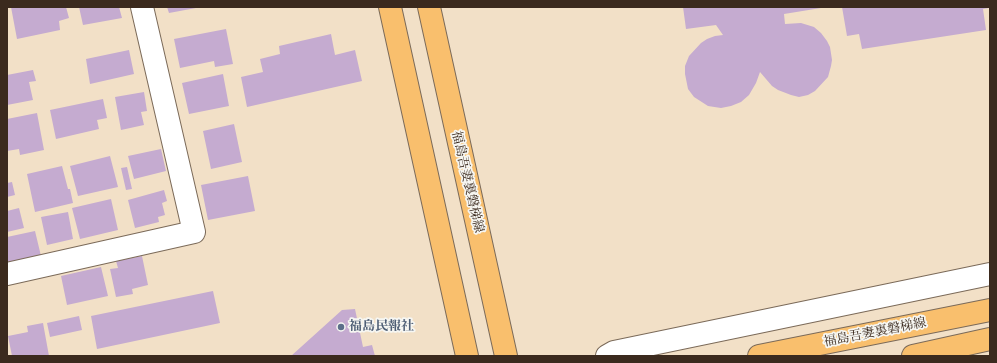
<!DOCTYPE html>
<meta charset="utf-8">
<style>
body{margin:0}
#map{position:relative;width:997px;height:363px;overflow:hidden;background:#f2e0c7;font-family:"Libre Bodoni",serif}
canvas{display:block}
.frame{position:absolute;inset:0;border:8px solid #3b2a1e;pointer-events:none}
</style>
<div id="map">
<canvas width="997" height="363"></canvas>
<div class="frame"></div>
</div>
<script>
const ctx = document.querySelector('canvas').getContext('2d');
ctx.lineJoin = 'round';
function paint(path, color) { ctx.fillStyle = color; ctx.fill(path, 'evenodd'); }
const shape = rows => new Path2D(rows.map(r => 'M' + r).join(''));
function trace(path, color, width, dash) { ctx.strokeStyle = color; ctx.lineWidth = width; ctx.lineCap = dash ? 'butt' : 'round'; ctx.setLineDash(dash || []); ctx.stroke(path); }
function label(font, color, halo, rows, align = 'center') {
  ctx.font = font + ' "Libre Bodoni","Noto Serif JP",serif'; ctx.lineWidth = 3.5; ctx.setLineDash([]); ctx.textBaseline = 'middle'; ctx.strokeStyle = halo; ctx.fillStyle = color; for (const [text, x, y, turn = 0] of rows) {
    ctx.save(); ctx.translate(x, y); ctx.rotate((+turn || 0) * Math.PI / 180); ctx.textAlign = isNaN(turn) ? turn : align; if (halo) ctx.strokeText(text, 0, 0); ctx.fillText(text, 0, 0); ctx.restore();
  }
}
paint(shape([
 [11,7,66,7,69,18,59,21,60,30,17,39],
 [79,7,119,7,122,18,83,25],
 [167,7,196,7,196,8,169,13],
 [683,7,821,7,821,8,784,14,785,24,801,23,814,27,821,33,827,41,830,47,832,60,831,66,828,77,815,91,808,95,799,97,791,95,778,90,772,86,760,72,756,83,749,95,741,102,731,106,721,108,708,106,694,97,688,89,685,74,685,66,689,56,701,43,707,39,715,36,723,35,716,25,686,29],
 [842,7,989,7,989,8,983,9,986,30,862,49,859,34,847,36],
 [226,29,233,64,215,67,214,61,180,68,174,39],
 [331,34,335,55,355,50,362,81,247,107,241,77,263,72,260,59,280,54,279,46],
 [129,50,134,74,90,84,86,59],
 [33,70,36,81,29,82,33,100,7,105,7,75],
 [223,74,229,106,189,114,182,83],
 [144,92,147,111,141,112,144,125,121,130,115,97],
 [103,99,107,118,97,120,99,129,56,139,50,110],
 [37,113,44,150,20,155,19,149,7,151,7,119],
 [234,124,242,162,211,169,203,131],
 [161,149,166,171,134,179,128,156],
 [110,156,118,187,78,196,70,166],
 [62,166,68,189,70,189,73,203,35,212,27,174],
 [127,167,132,189,126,190,121,168],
 [248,176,255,211,208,220,201,185],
 [12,182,15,195,7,197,7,183],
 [164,190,167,201,162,203,165,215,158,217,159,222,135,228,128,200],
 [111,199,118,230,80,239,72,208],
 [19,208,24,228,7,232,7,211],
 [68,212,73,239,47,245,41,217],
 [35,231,41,256,7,264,7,237],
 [142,256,148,285,132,289,133,294,116,297,110,269,118,268,116,261],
 [101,267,108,296,67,305,61,276],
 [213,291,220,323,97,349,91,316],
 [355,309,363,347,372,345,375,356,291,356,342,310],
 [79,316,82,330,50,337,47,323],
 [43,323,49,356,12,356,8,336,28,332,27,326]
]), '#c5abd0');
const minor = shape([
 [7,274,194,232,142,7],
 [607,356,614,352,990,274]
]);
const major = shape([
 [390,7,467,356],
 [429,7,506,356],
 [759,356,990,310],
 [913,356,990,339]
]);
trace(minor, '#7b6a59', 24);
trace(major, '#7b6a59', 24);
trace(minor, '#fff', 22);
trace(major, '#f9bf6d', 22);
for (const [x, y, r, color] of [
 [341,327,4,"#5c6f8a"]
]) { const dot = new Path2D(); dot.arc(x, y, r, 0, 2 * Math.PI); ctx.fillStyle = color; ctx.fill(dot); trace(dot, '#f6f6f2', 1.5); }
label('13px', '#3b2a1e', '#f6f6f2', [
 ["福島吾妻裏磐梯線",467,182,77],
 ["福島吾妻裏磐梯線",875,333,-11]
]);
label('bold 13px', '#4e5e75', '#f6f6f2', [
 ["福島民報社",349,327]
], 'left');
</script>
